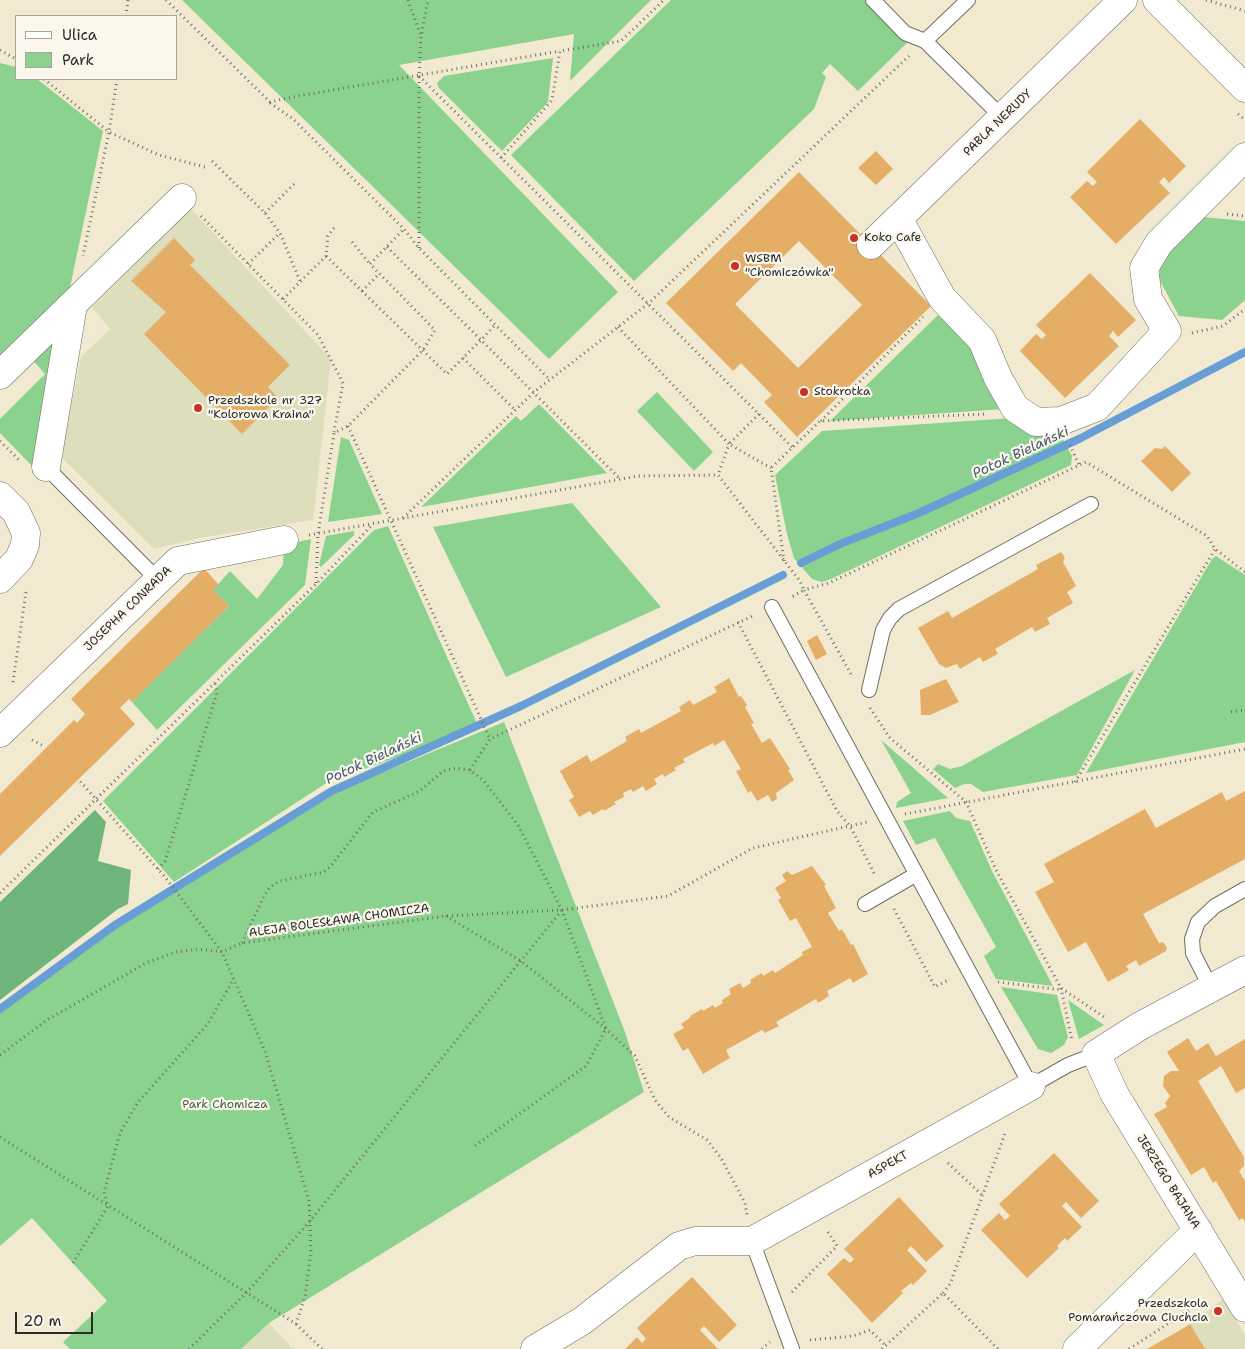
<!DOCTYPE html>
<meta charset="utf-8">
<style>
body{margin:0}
#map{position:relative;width:1245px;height:1349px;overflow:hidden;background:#f1ead1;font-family:"Shantell Sans",sans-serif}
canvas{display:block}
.legend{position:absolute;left:15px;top:15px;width:162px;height:65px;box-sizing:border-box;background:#fbf7ec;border:1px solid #a8a59f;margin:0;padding:6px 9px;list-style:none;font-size:15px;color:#2b2b2b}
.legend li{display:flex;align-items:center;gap:10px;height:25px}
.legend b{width:25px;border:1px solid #a8a59f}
.scale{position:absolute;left:15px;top:1312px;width:78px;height:22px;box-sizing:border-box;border:2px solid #2b2b2b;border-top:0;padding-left:6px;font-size:15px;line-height:18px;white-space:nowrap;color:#2b2b2b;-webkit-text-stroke:4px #fbf7ec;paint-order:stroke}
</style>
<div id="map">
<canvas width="1245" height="1349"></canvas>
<ul class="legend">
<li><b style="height:6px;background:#fff"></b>Ulica</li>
<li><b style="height:14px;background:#8ad28e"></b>Park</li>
</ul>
<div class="scale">20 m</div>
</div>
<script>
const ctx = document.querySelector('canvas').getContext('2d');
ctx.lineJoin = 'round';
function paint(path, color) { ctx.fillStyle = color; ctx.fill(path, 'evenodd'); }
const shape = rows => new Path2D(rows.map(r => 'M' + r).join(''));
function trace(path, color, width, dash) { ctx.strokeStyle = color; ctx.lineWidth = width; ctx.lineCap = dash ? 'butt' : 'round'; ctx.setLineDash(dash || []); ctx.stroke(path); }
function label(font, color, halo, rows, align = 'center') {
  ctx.font = font + ' "Shantell Sans",sans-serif'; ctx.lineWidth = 4.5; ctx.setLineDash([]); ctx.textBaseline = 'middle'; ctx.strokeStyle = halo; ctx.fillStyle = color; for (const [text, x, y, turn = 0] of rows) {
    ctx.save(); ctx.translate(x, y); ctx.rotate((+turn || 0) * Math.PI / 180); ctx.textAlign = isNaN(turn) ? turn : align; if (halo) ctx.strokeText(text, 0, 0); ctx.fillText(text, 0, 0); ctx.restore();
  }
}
paint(shape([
 [191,209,331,359,313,520,199,538,154,549,61,457,81,357,110,329,92,307],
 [1223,1299,1245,1335,1245,1349,1147,1349,1190,1324],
 [269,1323,293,1349,241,1349]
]), '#dcdebc');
paint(shape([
 [182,0,651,0,570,81,574,34,399,65,618,292,549,359],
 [671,0,867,0,908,42,858,91,830,64,822,73,826,77,814,109,634,281,511,155],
 [553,58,548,102,502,151,438,87,437,83,444,76],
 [0,63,16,67,16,79,37,79,103,131,66,306,0,368],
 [1203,217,1245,221,1245,300,1222,320,1179,316,1159,279,1160,266,1168,251],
 [938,315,969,345,1004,409,830,421],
 [54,334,39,466,31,465,0,433,0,419,45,374,31,358],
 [657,392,713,452,694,471,637,411],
 [539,404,607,473,421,507,516,416,521,421],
 [1012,418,1057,429,1072,456,1071,465,831,579,822,582,812,579,794,558,787,534,775,475,822,431],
 [341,437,349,440,382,514,328,522],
 [572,503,661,607,506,677,433,527],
 [388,526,479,728,328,782,174,882,103,801,374,530],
 [354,531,354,535,321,567,319,565,326,536],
 [311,539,305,585,157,730,132,702,229,606,213,590,230,571,257,599,283,565,284,545],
 [1216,556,1245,575,1245,742,1086,773,1212,559],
 [1135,670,1077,775,983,792,971,784,964,784,955,788,933,769,938,764,950,769,962,766],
 [504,722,625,1032,644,1092,269,1323,241,1349,70,1349,63,1342,107,1301,32,1218,0,1246,0,1010,94,940,343,789],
 [881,740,948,798,896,808,897,802,911,793],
 [950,811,956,818,970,821,992,871,1053,986,996,979,984,956,996,947,935,838,916,845,903,821],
 [1001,987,1057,995,1068,1037,1064,1045,1051,1053,1038,1049],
 [1068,1000,1104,1025,1079,1039]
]), '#8ad28e');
paint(shape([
 [95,810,106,822,98,861,131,870,128,904,118,909,0,1000,0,902]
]), '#6fb479');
trace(shape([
 [801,563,840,544,919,513,1081,438,1245,352],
 [0,1009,115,925,332,791,521,706,783,575]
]), '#679ed5', 8);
paint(shape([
 [1140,119,1186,166,1169,183,1164,177,1159,182,1170,193,1116,244,1070,197,1087,181,1093,186,1097,182,1087,172],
 [876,151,893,169,876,185,858,168],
 [799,172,931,306,797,437,764,402,772,395,741,363,733,371,666,303],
 [799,241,862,305,798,368,735,304],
 [174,238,195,260,190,265,290,365,268,387,278,398,242,434,144,334,166,312,131,281],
 [1090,273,1136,320,1118,337,1113,331,1109,336,1119,346,1065,398,1020,351,1036,334,1042,339,1046,335,1036,325],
 [1165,446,1191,473,1172,492,1141,461,1155,448,1162,449],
 [1061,552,1065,558,1063,562,1076,586,1067,592,1073,603,1047,618,1050,624,1035,632,1032,627,995,649,998,654,983,662,980,657,960,669,957,664,946,668,939,664,918,628,948,611,952,618,1038,569,1036,565],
 [204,568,219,585,213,590,229,606,132,702,129,699,120,708,135,724,0,856,0,794,74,720,77,723,85,714,71,699],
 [817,635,827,654,816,660,807,641],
 [729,678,739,697,741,696,747,705,745,707,754,723,751,724,762,743,770,738,790,769,788,770,794,780,776,793,777,799,772,802,768,795,757,801,751,791,748,793,736,771,741,769,724,740,714,746,713,743,683,759,685,762,674,768,676,770,664,777,663,774,654,779,657,784,646,791,643,786,633,792,631,789,623,793,624,797,614,802,616,804,604,811,603,809,593,815,590,811,579,817,569,800,574,797,560,771,587,755,591,762,627,741,625,737,639,729,641,733,681,711,679,707,690,700,693,705,717,692,714,687],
 [946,679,959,702,930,715,921,715,920,690],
 [1245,791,1245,859,1143,914,1159,943,1163,942,1167,948,1166,951,1139,966,1136,960,1126,966,1129,970,1108,982,1086,942,1068,952,1035,892,1054,882,1044,864,1145,809,1156,828,1222,792,1226,801],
 [812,866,826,885,824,886,836,908,828,913,839,931,842,929,851,945,853,944,868,974,853,983,850,978,827,991,829,996,818,1003,816,999,776,1022,779,1026,765,1033,762,1030,726,1050,730,1058,703,1074,688,1048,683,1051,673,1034,684,1028,681,1024,691,1017,690,1016,702,1009,703,1011,713,1005,715,1008,723,1003,722,1000,731,994,729,989,740,983,743,988,751,983,750,980,762,973,763,976,773,970,775,973,803,955,802,952,812,947,796,918,790,921,778,900,781,898,775,888,786,881,782,875,787,871,792,875],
 [1188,1038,1196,1051,1208,1043,1216,1056,1245,1039,1245,1088,1236,1093,1221,1066,1198,1081,1244,1157,1244,1166,1239,1171,1245,1181,1245,1222,1243,1218,1239,1220,1216,1181,1213,1183,1204,1167,1191,1175,1154,1114,1167,1107,1165,1103,1170,1096,1163,1086,1164,1076,1171,1071,1179,1071,1167,1052],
 [1054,1153,1099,1201,1081,1218,1066,1202,1062,1206,1082,1227,1067,1241,1065,1238,1057,1246,1059,1248,1027,1278,981,1230,999,1213,1005,1220,1010,1216,999,1204],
 [899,1197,944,1246,926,1262,911,1246,907,1250,927,1271,913,1285,911,1283,901,1291,903,1293,872,1323,827,1274,844,1258,850,1263,854,1259,844,1249],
 [692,1277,737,1325,719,1342,704,1326,700,1330,718,1349,625,1349,637,1337,642,1343,646,1339,637,1328],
 [1190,1324,1205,1349,1147,1349,1186,1327]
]), '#e4ae66');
const service = shape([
 [873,0,905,33,925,41,1003,118],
 [925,41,968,0],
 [46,467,158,580],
 [772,607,1031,1086,1068,1065,1096,1054],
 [869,690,883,630,890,618,899,609,1091,504],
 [865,904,915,875],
 [1211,988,1193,953,1192,939,1198,922,1215,906,1245,889],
 [752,1241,792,1349]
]);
const minor = shape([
 [1157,0,1245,88],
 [899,220,942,298,982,340,998,378,1015,408,1036,422,1061,421,1097,407,1167,331,1148,299,1144,268,1159,243,1245,157],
 [871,245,1123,0],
 [0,375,182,198],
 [46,467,73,305],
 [0,496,16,512,26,533,25,545,19,559,0,579],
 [0,733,178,561,284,540],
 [1245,970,1140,1026,1096,1054,1115,1095,1245,1308],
 [535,1349,582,1321,679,1246,695,1241,752,1241,1031,1086],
 [1077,1349,1198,1230]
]);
trace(service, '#706e65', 16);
trace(minor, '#706e65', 29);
trace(shape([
 [166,0,270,102,298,96,560,51],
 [408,0,421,36],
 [1206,0,1245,11],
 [126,16,128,0],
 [0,50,16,59],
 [419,76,793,448],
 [44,79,109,132,83,256],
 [117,79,109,132,159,155,205,167],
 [270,103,293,119,404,229,419,248,550,380],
 [1238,114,1245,120],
 [501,158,552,100,560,51,621,41,664,0],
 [212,161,265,213,280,233,300,281],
 [265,213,294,184],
 [1227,214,1245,216],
 [201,216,318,335,343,383,334,432],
 [352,242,370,264],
 [387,247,481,340,495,325],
 [419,248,419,76,421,37,428,0],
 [326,256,447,374,481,340,620,479],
 [248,264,280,233],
 [362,291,379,274],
 [283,299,326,256,328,236,336,225],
 [618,327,729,444,718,475],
 [1192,333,1223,326,1245,309],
 [463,358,515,410],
 [759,414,729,444,771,468],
 [821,421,923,317],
 [348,426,490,739],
 [0,441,21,462],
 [1070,445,1079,465],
 [403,518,534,392,649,303,909,56],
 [309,535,638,476,718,475,800,581,804,590,790,598],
 [784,561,771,468,820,421,987,414],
 [316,583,318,534,334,433,348,426,423,350,435,330,370,264,404,229],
 [738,622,837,811,850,826,875,875],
 [851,674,804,590,829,583,1086,462,1207,536,1215,549,1245,572],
 [13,682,26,592],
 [870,708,890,738,966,802,996,870,1061,988,1104,1017],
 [1231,712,1245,710],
 [32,740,44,746],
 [470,770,490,739,755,615],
 [1075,782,1215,549],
 [905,814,1245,749],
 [158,869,165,861,217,693,215,683],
 [0,893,316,584,373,524],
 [894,909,935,987,950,979],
 [446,916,521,961,606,1029,635,1056,655,1100,669,1117,707,1140,721,1158,745,1203,747,1215],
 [242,943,264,896,270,887,280,881,324,872,330,867,373,812,420,791,443,771,456,768,470,770,483,780,518,825,562,910,606,1029,586,1066,472,1148],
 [998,982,1062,990],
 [1061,988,1072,1041],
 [0,1055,47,1020,146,963,176,952,199,949,222,952,242,943,446,916,562,910,668,896,753,848,867,822],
 [0,1137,296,1324,305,1297,311,1251,309,1201,265,1051,222,952,165,877,78,779],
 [948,1163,982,1195],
 [73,1263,108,1206,104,1192,120,1133,138,1102,207,1025,233,980],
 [792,1292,837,1246,826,1229],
 [943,1293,950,1284,1006,1131],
 [296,1324,322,1349],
 [810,1340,853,1336,870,1330,886,1346],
 [189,1349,248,1291,310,1221,562,910],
 [762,1349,770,1342],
 [882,1349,943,1293,998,1349],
 [1129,1349,1208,1298]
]), '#706e65', 3, [1, 4]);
trace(service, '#fff', 14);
trace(minor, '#fff', 28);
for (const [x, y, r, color] of [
 [854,238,5,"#c8321e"],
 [735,266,5,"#c8321e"],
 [804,392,5,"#c8321e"],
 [198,408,5,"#c8321e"],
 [1218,1311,5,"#c8321e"]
]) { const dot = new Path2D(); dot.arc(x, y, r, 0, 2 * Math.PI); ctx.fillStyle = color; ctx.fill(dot); trace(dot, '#fbf7ec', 2); }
label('12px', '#2b2b2b', '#fbf7ec', [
 ["PABLA NERUDY",998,123,-44],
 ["JOSEPHA CONRADA",128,609,-44],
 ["ALEJA BOLESŁAWA CHOMICZA",339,921,-8],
 ["ASPEKT",888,1165,-29],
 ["JERZEGO BAJANA",1168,1182,58]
]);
label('12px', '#2b2b2b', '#fbf7ec', [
 ["Koko Cafe",864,238],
 ["WSBM",745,259],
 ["\"Chomiczówka\"",745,273],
 ["Stokrotka",814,392],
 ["Przedszkole nr 327",208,401],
 ["\"Kolorowa Kraina\"",208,415],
 ["Przedszkola",1208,1304,"right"],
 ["Pomarańczowa Ciuchcia",1208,1318,"right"]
], 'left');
label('12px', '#485d49', '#fbf7ec', [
 ["Park Chomicza",225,1105]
]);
label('italic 14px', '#43596f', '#fbf7ec', [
 ["Potok Bielański",1021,453,-25],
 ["Potok Bielański",374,759,-25]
]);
</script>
